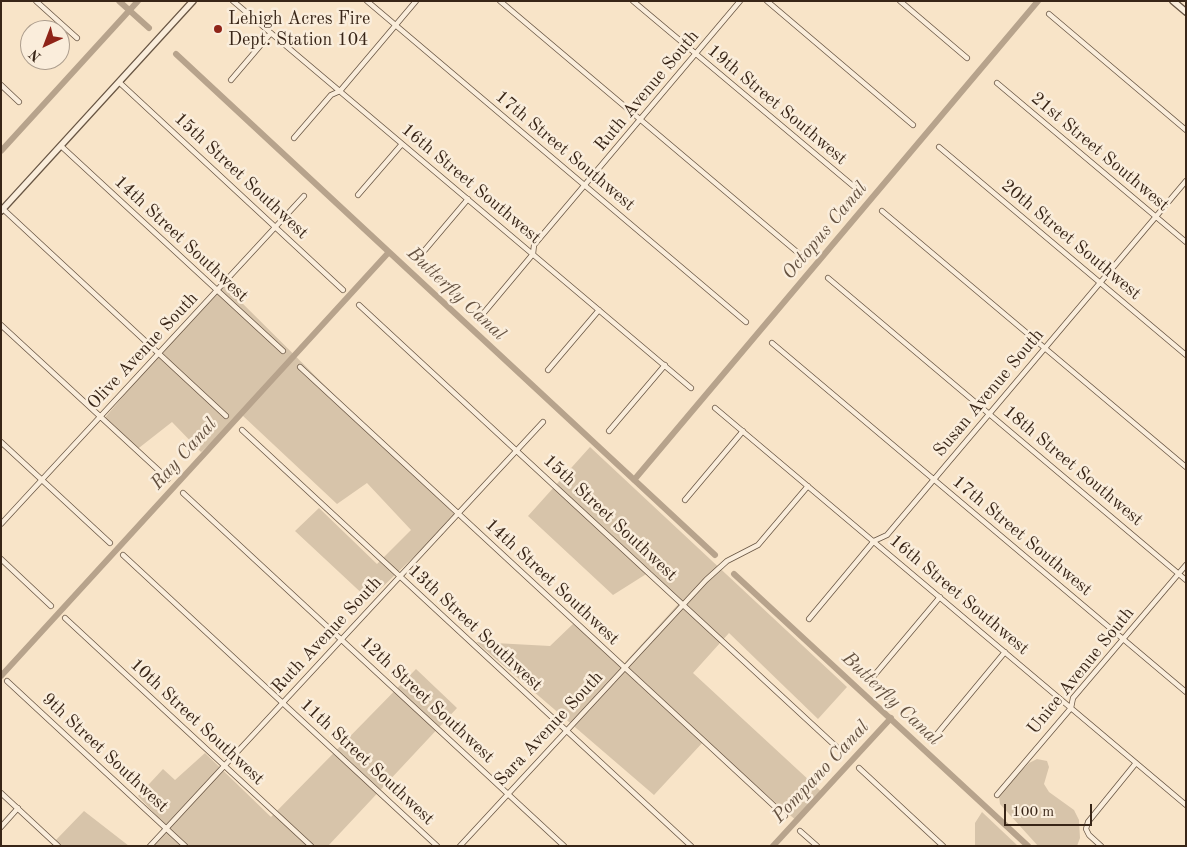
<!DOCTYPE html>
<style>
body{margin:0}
#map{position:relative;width:1187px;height:847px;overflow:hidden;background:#f8e4c8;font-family:"Old Standard TT",serif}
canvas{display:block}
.frame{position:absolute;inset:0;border:2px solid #382517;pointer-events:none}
.north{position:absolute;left:20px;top:20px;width:50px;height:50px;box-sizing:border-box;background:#faeddb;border:1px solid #ac9d8d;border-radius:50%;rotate:223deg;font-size:14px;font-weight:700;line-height:20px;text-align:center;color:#382517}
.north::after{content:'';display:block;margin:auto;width:18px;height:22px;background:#8f2418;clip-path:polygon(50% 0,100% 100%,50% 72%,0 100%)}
.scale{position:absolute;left:1004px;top:804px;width:88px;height:22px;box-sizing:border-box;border:2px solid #382517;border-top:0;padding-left:6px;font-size:15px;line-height:18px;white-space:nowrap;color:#382517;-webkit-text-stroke:4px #faeddb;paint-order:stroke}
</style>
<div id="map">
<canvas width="1187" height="847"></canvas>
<div class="frame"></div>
<div class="north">N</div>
<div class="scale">100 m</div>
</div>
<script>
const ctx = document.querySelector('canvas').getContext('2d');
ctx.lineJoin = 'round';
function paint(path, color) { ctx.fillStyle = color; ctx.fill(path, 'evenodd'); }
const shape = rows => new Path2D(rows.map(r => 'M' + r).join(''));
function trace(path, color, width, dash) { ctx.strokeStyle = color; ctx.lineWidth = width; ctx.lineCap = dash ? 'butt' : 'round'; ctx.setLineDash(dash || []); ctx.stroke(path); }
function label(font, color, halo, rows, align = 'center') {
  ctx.font = font + ' "Old Standard TT",serif'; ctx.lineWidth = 5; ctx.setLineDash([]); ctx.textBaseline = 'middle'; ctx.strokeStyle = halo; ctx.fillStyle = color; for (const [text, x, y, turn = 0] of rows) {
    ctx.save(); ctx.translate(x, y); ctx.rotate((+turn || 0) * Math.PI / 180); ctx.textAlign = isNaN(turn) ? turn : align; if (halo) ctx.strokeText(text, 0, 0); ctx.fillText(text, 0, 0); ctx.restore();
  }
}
paint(shape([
 [221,282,456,516,369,600,295,531,319,508,377,564,411,530,367,483,337,504,242,415,201,452,172,422,135,451,102,421],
 [590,447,847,687,818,719,729,633,693,673,824,794,798,822,704,741,654,795,476,642,550,646,574,623,621,667,681,601,651,571,613,595,528,516],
 [416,669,457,708,328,846,311,846,308,843,305,846,148,846,167,827,138,796,163,769,175,780,205,753,271,817],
 [1037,759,1047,761,1049,767,1044,784,1049,792,1074,810,1079,820,1080,838,1077,846,1038,846,1000,804,999,796,1003,789,1029,763],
 [84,811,129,846,60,846,55,841],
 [982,812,1018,846,975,846,975,823]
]), '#d7c4aa');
trace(shape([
 [119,1,149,28],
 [176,54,715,555],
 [1,151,138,1],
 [634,480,1038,1],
 [734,574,1028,846],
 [1,676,389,252],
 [773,846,891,718]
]), '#b7a38c', 6);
const minor = shape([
 [36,1,77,38],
 [233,1,691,388],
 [367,1,746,322],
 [500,1,803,257],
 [633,1,858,190],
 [767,1,913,125],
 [900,1,967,58],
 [1049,14,1186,130],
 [231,80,271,33],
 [120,83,343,290],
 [997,83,1186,242],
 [1,85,19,102],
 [294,138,331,95,340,91,416,1],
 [61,146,283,351],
 [939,147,1186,355],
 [358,195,402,144],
 [3,209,226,416],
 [882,211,1186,467],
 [419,257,468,199],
 [828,278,1186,580],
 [359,305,842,752],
 [482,315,533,254,534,245,740,1],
 [1,325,168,479],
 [772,343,1186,692],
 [300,367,785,816],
 [548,370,599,310],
 [715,408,1186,805],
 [242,430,691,846],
 [609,431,665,365],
 [1,442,110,543],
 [183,493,564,846],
 [685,500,743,431],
 [1,524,304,196],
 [123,555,437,846],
 [1,559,51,606],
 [65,618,311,846],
 [809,619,874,541,887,535,1186,181],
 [872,678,940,597],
 [7,681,185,846],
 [937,734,1005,652],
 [859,768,943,846],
 [1,793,58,846],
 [997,795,1071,708,1073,698,1186,565],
 [1,827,18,808],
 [800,831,817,846],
 [150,846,543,422],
 [460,846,706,580,727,561,758,545,808,486],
 [1101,846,1089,835,1086,829,1088,822,1136,763]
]);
const tertiary = shape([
 [1173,1,1186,12],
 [1,211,193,1]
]);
trace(minor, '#685543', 6);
trace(tertiary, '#685543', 8);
trace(minor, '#faeddb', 4.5);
trace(tertiary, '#faeddb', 5.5);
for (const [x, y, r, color] of [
 [218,29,5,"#8f2418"]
]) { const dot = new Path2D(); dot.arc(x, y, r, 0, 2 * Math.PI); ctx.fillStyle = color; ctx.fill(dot); trace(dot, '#faeddb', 2); }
label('18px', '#382517', '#faeddb', [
 ["Lehigh Acres Fire",228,19],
 ["Dept. Station 104",228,40]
], 'left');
label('18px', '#382517', '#faeddb', [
 ["Ruth Avenue South",647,91,-50],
 ["19th Street Southwest",777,105,40],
 ["17th Street Southwest",565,151,40],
 ["21st Street Southwest",1100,152,40],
 ["15th Street Southwest",241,176,43],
 ["16th Street Southwest",471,184,40],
 ["14th Street Southwest",181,239,43],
 ["20th Street Southwest",1071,240,40],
 ["Olive Avenue South",143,351,-47],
 ["Susan Avenue South",989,393,-50],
 ["18th Street Southwest",1073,466,40],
 ["15th Street Southwest",610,518,43],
 ["17th Street Southwest",1022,536,40],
 ["14th Street Southwest",552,582,43],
 ["16th Street Southwest",959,595,40],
 ["13th Street Southwest",475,628,43],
 ["Ruth Avenue South",327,635,-47],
 ["Unice Avenue South",1081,671,-51],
 ["12th Street Southwest",427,700,43],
 ["10th Street Southwest",197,722,43],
 ["Sara Avenue South",549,729,-47],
 ["9th Street Southwest",105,753,43],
 ["11th Street Southwest",367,762,43]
]);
label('italic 19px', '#645140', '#faeddb', [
 ["Octopus Canal",825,231,-50],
 ["Butterfly Canal",456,294,43],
 ["Ray Canal",184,454,-48],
 ["Butterfly Canal",891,699,43],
 ["Pompano Canal",821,772,-47]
]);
</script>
